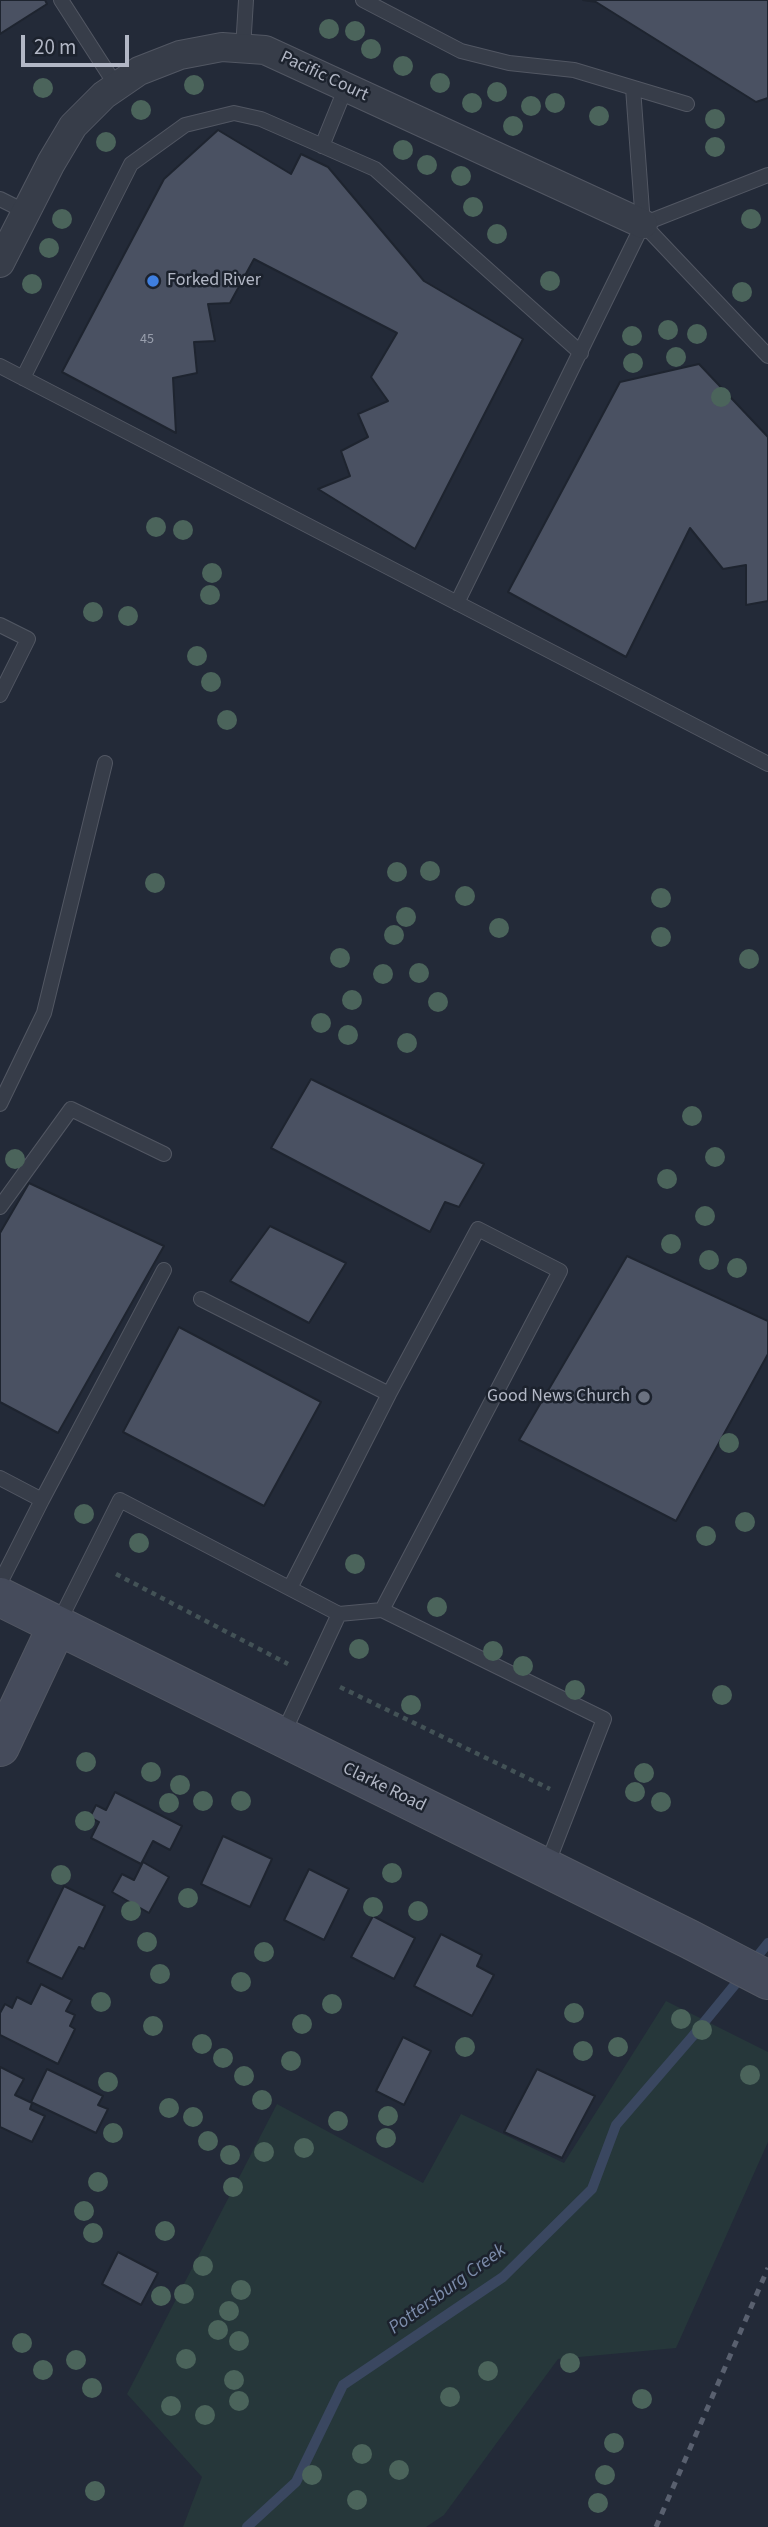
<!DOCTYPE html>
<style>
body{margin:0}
#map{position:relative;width:768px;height:2527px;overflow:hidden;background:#232a38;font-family:"Source Sans 3",sans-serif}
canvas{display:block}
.scale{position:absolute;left:21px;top:35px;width:108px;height:32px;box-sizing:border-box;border:4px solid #b2b7c5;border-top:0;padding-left:9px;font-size:21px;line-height:24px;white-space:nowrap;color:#b2b7c5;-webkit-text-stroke:5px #1c222d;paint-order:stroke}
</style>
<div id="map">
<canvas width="768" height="2527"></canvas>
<div class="scale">20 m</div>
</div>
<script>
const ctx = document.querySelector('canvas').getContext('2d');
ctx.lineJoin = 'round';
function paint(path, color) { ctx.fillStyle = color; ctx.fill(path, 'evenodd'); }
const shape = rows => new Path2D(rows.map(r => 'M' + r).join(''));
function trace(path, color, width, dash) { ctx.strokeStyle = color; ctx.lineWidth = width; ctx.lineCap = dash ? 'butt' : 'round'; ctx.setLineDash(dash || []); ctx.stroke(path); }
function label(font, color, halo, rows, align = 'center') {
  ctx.font = font + ' "Source Sans 3",sans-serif'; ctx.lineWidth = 5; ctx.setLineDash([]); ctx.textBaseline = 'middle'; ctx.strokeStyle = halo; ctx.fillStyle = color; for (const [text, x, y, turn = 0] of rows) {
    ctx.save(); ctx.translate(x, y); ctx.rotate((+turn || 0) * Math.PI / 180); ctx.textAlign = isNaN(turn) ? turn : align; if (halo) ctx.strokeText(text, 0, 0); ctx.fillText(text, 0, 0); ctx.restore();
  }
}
paint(shape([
 [666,2001,768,2052,768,2142,676,2348,558,2359,444,2515,426,2527,183,2527,202,2477,127,2394,277,2104,423,2183,461,2114,564,2163]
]), '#26373a');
trace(shape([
 [752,1963,768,1943],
 [247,2527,296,2482,343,2385,503,2277,592,2189,616,2125,692,2037,742,1976]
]), '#3a4760', 10);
const building = shape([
 [0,0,45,0,47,4,0,34,0,0],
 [583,0,768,0,768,98,756,102,596,2,583,0],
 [218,130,291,174,301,154,328,167,424,281,523,339,415,549,318,489,350,476,341,451,368,437,358,414,388,401,371,377,397,333,254,259,230,303,208,304,215,341,194,342,197,373,173,378,176,433,62,372,164,179,218,130],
 [699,364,768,437,768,601,746,605,746,565,723,569,690,528,626,657,508,592,620,382,699,364],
 [311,1079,484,1164,459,1207,445,1202,430,1232,271,1148,311,1079],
 [29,1183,164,1246,58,1433,0,1402,0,1233,29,1183],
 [270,1226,346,1263,309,1323,230,1281,270,1226],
 [627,1256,768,1321,768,1354,676,1521,519,1440,627,1256],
 [179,1327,321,1402,264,1506,123,1432,179,1327],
 [115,1792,182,1826,170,1850,153,1841,141,1864,91,1838,99,1822,90,1817,96,1805,106,1810,115,1792],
 [223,1836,272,1859,250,1907,201,1884,223,1836],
 [143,1862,169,1877,149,1913,112,1892,122,1874,134,1880,143,1862],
 [309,1869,349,1889,324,1940,284,1920,309,1869],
 [64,1886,105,1906,84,1949,79,1947,62,1979,27,1962,64,1886],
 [373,1916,415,1938,394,1979,351,1957,373,1916],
 [441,1934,482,1955,477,1966,494,1975,472,2016,414,1986,441,1934],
 [41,1984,72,2000,66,2011,75,2015,70,2026,75,2029,58,2064,0,2035,0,2013,5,2004,12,2008,17,1997,31,2004,41,1984],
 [403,2037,431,2051,404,2105,376,2091,403,2037],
 [0,2067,24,2079,15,2095,32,2103,30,2109,45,2116,32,2142,0,2127,0,2067],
 [47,2069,103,2096,98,2105,108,2109,96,2133,31,2102,47,2069],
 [537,2069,595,2096,562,2158,504,2132,537,2069],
 [118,2252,158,2273,141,2305,102,2284,118,2252]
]);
paint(building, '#4a5162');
trace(building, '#1e242f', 2);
const lane = shape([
 [61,0,117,87],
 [363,0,461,51,509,63,574,70,687,104],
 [243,49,246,0],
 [322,146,346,87],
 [0,199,26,212],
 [643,224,768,356],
 [643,224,768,175],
 [0,366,768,764],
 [23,378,131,164,185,125,234,113,261,119,375,169,581,353],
 [457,603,643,224,633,88],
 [0,625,28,639,0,695],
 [0,1104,44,1013,105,763],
 [0,1207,71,1109,164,1154],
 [201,1299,389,1394,290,1588],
 [0,1478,42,1500,0,1583],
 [42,1500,164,1270],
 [382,1610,604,1719,547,1865],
 [339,1614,382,1610,560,1271,478,1229,389,1394],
 [58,1624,120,1500,339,1614,283,1734]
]);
const street = shape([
 [0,263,51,163,73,126,104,95,139,71,180,55,222,47,265,50,643,224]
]);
const secondary = shape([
 [0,1597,689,1939,768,1980],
 [0,1747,57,1626]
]);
trace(lane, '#525763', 16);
trace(street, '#525763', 30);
trace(secondary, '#525763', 40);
trace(shape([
 [116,1574,288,1664],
 [340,1687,550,1789]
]), '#435256', 4.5, [5, 5]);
trace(lane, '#373d49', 14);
trace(street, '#373d49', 28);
trace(secondary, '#454b5b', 38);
trace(shape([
 [656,2527,768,2268]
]), '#59606f', 5, [7, 7]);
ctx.fillStyle = '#4b645b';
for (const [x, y] of [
 [329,29],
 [355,31],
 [371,49],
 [403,66],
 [440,83],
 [194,85],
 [43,88],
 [497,92],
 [472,103],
 [555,103],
 [531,106],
 [141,110],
 [599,116],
 [715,119],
 [513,126],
 [106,142],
 [715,147],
 [403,150],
 [427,165],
 [461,176],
 [473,207],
 [62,219],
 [751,219],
 [497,234],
 [49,248],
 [550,281],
 [32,284],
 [742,292],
 [668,330],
 [697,334],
 [632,336],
 [676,357],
 [633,363],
 [721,397],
 [156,527],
 [183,530],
 [212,573],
 [210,595],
 [93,612],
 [128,616],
 [197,656],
 [211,682],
 [227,720],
 [430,871],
 [397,872],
 [155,883],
 [465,896],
 [661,898],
 [406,917],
 [499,928],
 [394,935],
 [661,937],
 [340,958],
 [749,959],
 [419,973],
 [383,974],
 [352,1000],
 [438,1002],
 [321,1023],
 [348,1035],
 [407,1043],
 [692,1116],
 [715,1157],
 [15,1159],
 [667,1179],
 [705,1216],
 [671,1244],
 [709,1260],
 [737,1268],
 [729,1443],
 [84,1514],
 [745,1522],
 [706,1536],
 [139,1543],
 [355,1564],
 [437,1607],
 [359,1649],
 [493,1651],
 [523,1666],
 [575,1690],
 [722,1695],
 [411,1705],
 [86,1762],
 [151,1772],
 [644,1773],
 [180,1785],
 [635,1792],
 [203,1801],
 [241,1801],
 [661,1802],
 [169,1803],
 [85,1821],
 [392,1873],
 [61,1875],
 [188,1898],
 [373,1907],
 [131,1911],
 [418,1911],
 [147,1942],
 [264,1952],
 [160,1974],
 [241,1982],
 [101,2002],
 [332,2004],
 [574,2013],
 [681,2019],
 [302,2024],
 [153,2026],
 [702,2030],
 [202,2044],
 [465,2047],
 [618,2047],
 [583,2051],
 [223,2058],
 [291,2061],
 [750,2075],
 [244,2076],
 [108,2082],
 [262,2100],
 [169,2108],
 [388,2116],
 [193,2117],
 [338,2121],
 [113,2133],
 [386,2138],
 [208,2141],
 [304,2148],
 [264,2152],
 [230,2155],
 [98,2182],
 [233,2187],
 [84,2211],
 [165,2231],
 [93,2233],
 [203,2266],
 [241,2290],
 [184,2294],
 [161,2296],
 [229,2311],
 [218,2330],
 [239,2341],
 [22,2343],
 [186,2359],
 [76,2360],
 [570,2363],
 [43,2370],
 [488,2371],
 [234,2380],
 [92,2388],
 [450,2397],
 [642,2399],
 [239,2401],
 [171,2406],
 [205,2415],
 [614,2443],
 [362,2454],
 [399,2470],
 [312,2475],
 [605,2475],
 [95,2491],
 [357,2500],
 [598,2503]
]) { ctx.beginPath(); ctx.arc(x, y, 10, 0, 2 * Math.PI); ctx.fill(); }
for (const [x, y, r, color] of [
 [153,281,7,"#3f7fe0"],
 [644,1397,7,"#6b7280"]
]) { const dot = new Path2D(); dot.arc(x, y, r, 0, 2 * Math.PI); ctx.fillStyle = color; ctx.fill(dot); trace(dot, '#1c222d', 2.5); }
label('14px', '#989eac', null, [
 ["45",147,340]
]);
label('18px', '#b2b7c5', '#1c222d', [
 ["Pacific Court",324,77,25],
 ["Clarke Road",384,1788,26]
]);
label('18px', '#b2b7c5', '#1c222d', [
 ["Forked River",167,281],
 ["Good News Church",630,1397,"right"]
], 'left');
label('italic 19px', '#7c8caa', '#1c222d', [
 ["Pottersburg Creek",448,2290,-36]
]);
</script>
